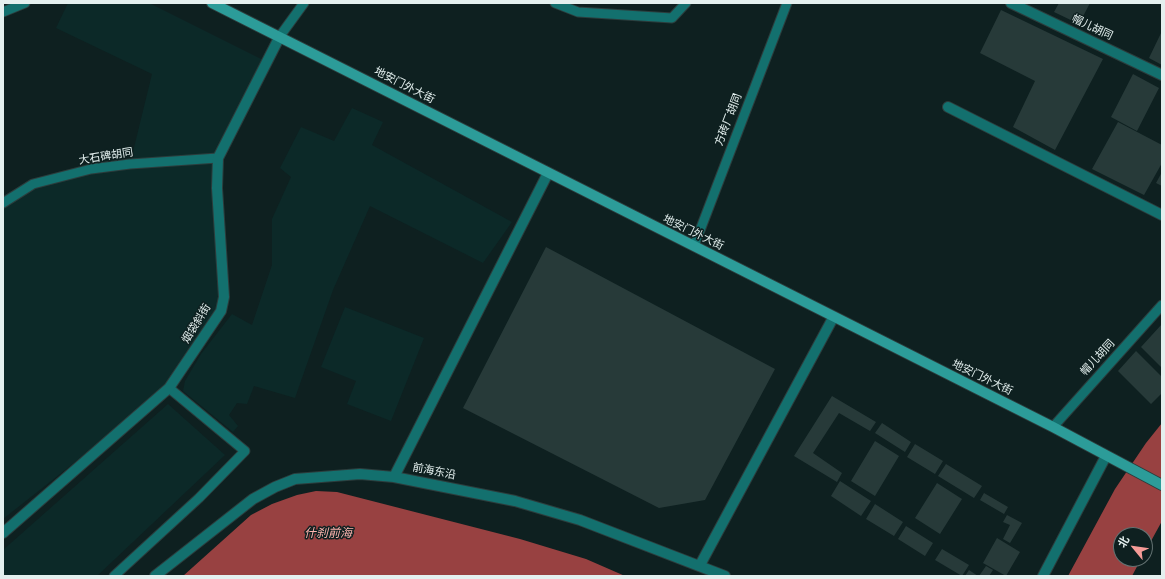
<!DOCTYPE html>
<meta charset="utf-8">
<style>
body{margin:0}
#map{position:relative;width:1165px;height:579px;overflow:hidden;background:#0e2020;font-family:Jost,"Noto Sans SC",sans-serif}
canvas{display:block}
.frame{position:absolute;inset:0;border:4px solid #e4f0ef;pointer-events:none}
.north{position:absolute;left:1113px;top:527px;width:40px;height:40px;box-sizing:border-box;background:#0e2020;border:1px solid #647373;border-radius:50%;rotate:299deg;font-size:11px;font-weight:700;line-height:16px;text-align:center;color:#e4f0ef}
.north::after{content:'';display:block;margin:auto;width:14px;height:18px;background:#f59b97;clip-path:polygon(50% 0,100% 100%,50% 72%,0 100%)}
</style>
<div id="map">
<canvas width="1165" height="579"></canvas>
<div class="frame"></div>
<div class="north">北</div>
</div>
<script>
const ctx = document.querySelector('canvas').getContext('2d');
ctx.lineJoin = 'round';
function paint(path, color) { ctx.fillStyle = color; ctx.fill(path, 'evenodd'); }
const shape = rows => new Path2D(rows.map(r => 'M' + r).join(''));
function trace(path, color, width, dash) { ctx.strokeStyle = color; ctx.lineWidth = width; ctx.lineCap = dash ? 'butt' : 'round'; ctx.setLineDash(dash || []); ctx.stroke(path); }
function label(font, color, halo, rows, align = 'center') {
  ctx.font = font + ' Jost,"Noto Sans SC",sans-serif'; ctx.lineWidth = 3; ctx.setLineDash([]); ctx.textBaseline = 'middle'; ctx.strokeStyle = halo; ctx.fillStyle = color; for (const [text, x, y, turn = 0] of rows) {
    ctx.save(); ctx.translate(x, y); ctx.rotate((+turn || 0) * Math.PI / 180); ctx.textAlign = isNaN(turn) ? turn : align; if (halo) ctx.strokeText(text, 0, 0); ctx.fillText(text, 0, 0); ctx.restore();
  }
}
paint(shape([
 [68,3,149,3,267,62,218,158,224,297,169,388,3,519,3,207,33,184,130,164,152,74,56,28],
 [352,108,383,122,372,145,512,222,483,263,370,206,333,290,295,398,254,386,247,404,237,403,229,415,238,426,233,432,183,391,185,381,201,354,232,314,252,325,272,265,272,219,291,177,280,168,301,127,334,141],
 [345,307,424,338,391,421,347,404,356,381,321,367],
 [168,404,225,455,97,576,3,576,3,550]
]), '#0c2928');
paint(shape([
 [1162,423,1162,521,1145,552,1145,535,1121,535,1121,559,1141,559,1132,576,1068,576,1115,489,1146,443],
 [316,491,337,492,520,539,586,559,625,576,183,576,251,515,272,504,297,495]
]), '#984141');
paint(shape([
 [1059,3,1090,3,1079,24,1054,12],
 [1001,10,1103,59,1055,150,1013,127,1035,81,980,53],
 [1162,31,1162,65,1149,58],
 [1133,74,1159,88,1137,131,1111,117],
 [1118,122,1162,145,1162,163,1144,195,1092,169],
 [1162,172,1162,186,1156,183],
 [546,247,775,369,705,500,659,508,463,408],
 [1162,324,1162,368,1141,347],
 [1136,351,1162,377,1162,393,1151,404,1118,371],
 [832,396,876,422,870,431,839,413,813,453,842,473,837,482,794,456],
 [882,423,911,442,905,452,875,433],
 [875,441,899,456,875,496,851,481],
 [915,444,943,461,935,474,907,457],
 [946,464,982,486,974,498,938,476],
 [840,481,871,501,861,516,831,496],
 [937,483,962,499,940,534,915,518],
 [984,493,1008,507,1004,514,980,500],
 [875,504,903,522,894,536,866,519],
 [1007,515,1022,523,1010,543,1003,539,1010,525,1003,522],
 [906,526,933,543,925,556,898,539],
 [997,538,1020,552,1006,576,983,563],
 [942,549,969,565,962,576,935,560],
 [986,566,993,570,989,576,979,576],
 [969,570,978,576,965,576]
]), '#273a39');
const service = shape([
 [555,3,578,12,672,18,686,3],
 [3,12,25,3],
 [280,36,304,3],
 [3,203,33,184,91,169,130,164,218,158],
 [694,246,787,3],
 [1053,427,1162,305],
 [114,576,199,498,245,451,169,388]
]);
const pedestrian = shape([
 [3,533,169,388,221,311,224,297,217,188,218,158,280,36]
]);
const minor = shape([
 [1011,3,1162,75],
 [948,107,1162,215],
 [394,477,548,173],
 [700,565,833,318],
 [155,576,253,499,275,487,295,479,360,474,394,477,515,501,580,520,725,576],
 [1043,576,1106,456]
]);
const secondary = shape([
 [212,3,1053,427,1162,485]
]);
trace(service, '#2c3d3d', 11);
trace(pedestrian, '#2c3d3d', 12);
trace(minor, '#2c3d3d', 12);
trace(secondary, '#2c3d3d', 12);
trace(service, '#13706e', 9);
trace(pedestrian, '#13706e', 10);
trace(minor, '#13706e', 10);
trace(secondary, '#2c9c99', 10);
label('11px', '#e4f0ef', '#0e2020', [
 ["帽儿胡同",1092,28,25],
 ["地安门外大街",404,86,27],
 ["方砖厂胡同",729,120,-69],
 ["大石碑胡同",106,157,-9],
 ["地安门外大街",693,233,26],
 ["烟袋斜街",197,324,-58],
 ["帽儿胡同",1098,358,-47],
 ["地安门外大街",982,378,26],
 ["前海东沿",434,472,11]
]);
label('italic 12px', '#fdb3ae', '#0e2020', [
 ["什刹前海",328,534]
]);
</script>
